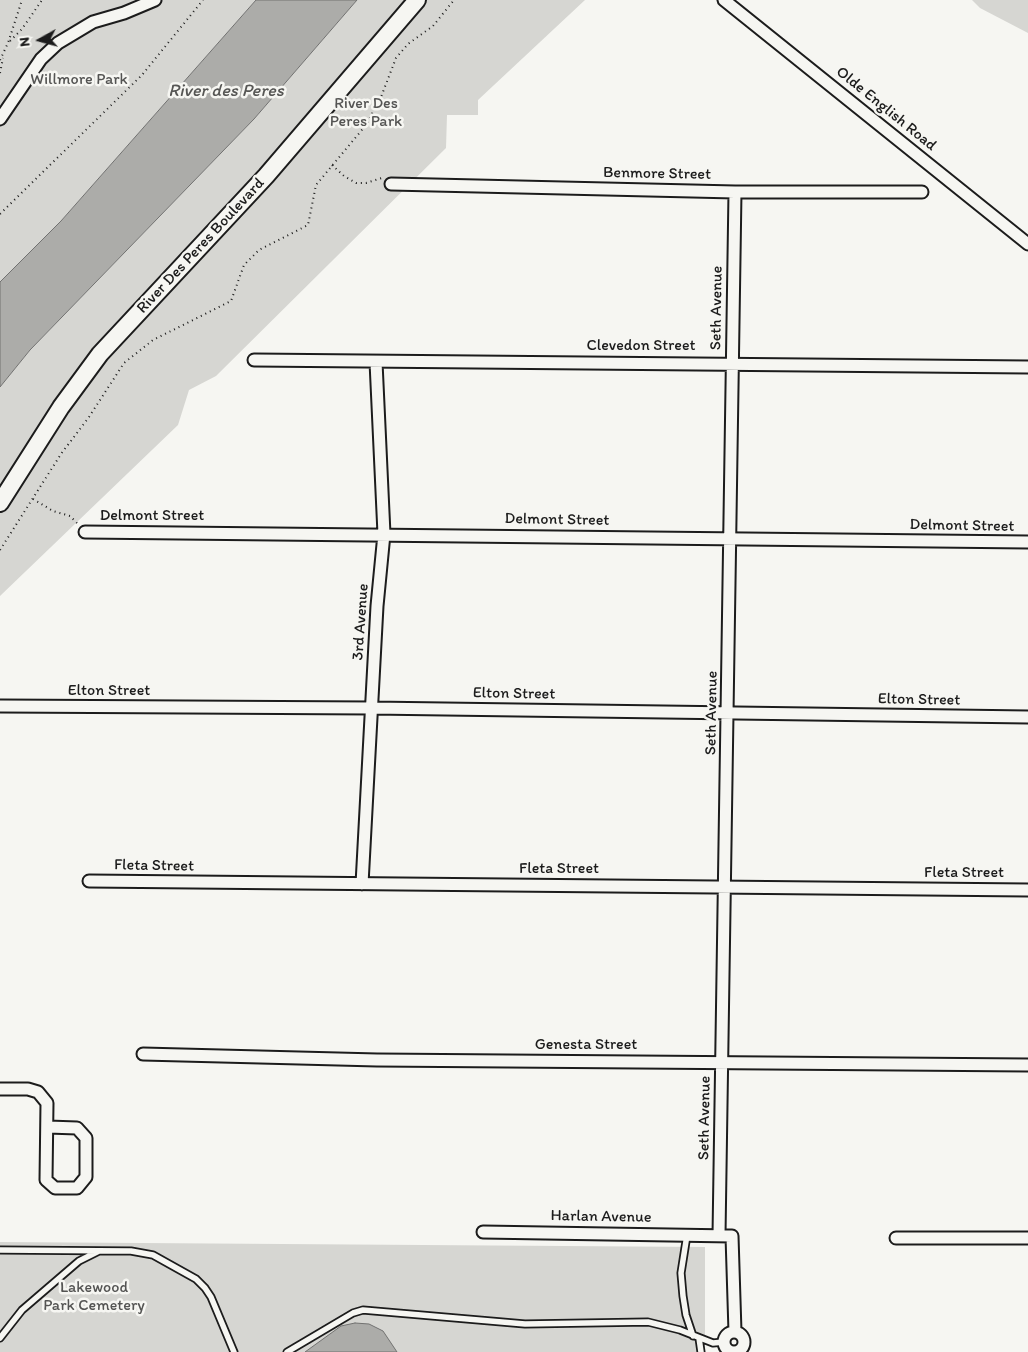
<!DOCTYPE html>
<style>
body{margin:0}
#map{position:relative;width:1028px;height:1352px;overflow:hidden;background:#f6f6f2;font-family:Itim,sans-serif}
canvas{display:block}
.north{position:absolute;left:15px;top:15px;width:50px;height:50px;-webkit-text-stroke:4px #f6f6f2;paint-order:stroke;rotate:263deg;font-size:14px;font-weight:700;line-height:20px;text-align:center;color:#1c1c1c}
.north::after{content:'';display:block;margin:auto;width:18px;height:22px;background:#1c1c1c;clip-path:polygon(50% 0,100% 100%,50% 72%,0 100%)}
</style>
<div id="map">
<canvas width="1028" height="1352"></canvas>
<div class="north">N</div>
</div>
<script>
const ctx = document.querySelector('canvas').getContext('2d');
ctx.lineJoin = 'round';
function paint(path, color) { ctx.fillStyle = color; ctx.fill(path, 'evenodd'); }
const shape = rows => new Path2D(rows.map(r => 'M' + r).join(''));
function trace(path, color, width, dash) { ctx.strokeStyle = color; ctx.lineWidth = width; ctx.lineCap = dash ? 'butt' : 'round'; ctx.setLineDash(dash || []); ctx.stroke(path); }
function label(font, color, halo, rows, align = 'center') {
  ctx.font = font + ' Itim,sans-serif'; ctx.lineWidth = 5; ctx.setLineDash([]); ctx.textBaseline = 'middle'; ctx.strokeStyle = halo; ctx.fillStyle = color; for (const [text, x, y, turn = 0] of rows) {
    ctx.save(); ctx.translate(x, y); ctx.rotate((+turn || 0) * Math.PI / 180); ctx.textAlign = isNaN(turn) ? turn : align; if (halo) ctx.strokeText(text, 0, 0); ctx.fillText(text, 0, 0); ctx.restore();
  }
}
paint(shape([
 [0,0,256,0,61,221,0,282],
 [357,0,585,0,478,100,478,115,447,115,446,148,216,376,189,390,178,425,0,596,0,387,30,350,254,119],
 [972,0,1028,0,1028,33,980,8],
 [0,1242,705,1247,705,1352,0,1352]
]), '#d6d6d2');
const water = shape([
 [256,0,357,0,254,119,30,350,0,387,0,282,61,221,256,0],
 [355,1323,369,1324,383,1331,397,1352,305,1352,341,1326,355,1323]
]);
paint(water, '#acaca9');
trace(water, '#727271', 1);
const lane = shape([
 [687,1235,681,1273,683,1296,686,1315,693,1336],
 [0,1250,131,1251,153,1255,196,1279,205,1288,211,1297,234,1352],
 [0,1338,22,1310,79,1261,99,1251],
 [699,1338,701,1352],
 [287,1352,353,1313,363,1310,525,1324,648,1322,680,1330,713,1343,724,1342]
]);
const street = shape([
 [724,0,1028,244],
 [0,119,41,59,58,43,93,22,124,13,155,0],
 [391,184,735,192,922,192],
 [254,360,1028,367],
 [85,532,1028,542],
 [0,706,372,708,1028,717],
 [89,881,1028,890],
 [362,884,377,606,384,534,376,362],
 [143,1054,377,1060,1028,1065],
 [0,1089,28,1089,38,1092,47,1103,46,1180,55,1188,77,1188,86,1177,86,1138,77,1128,48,1127],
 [483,1232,732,1236,735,1332],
 [719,1235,735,192],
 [896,1238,1028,1238],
 '724 1342a10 10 0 1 1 20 0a10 10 0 1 1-20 0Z'
]);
const secondary = shape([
 [0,503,61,407,100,354,266,176,417,0]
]);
trace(lane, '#1c1c1c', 9);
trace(street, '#1c1c1c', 15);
trace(secondary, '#1c1c1c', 20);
trace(shape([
 [10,41,22,29,42,0],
 [0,60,8,43,22,0],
 [0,73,3,58],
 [332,165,344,176,356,183,366,183,382,178],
 [0,214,142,75,203,0],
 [33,499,53,511,70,516,77,523],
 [0,550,61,454,89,417,124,363,153,340,231,301,244,265,259,250,308,225,316,185,366,125,381,97,396,58,408,44,433,26,454,0]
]), '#1c1c1c', 2, [1, 4]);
trace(lane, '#f6f6f2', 5.5);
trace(street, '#f6f6f2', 11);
trace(secondary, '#f6f6f2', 16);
label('16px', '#545453', '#f6f6f2', [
 ["Willmore Park",79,80],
 ["River Des",366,104],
 ["Peres Park",366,122],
 ["Lakewood",94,1288],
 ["Park Cemetery",94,1306]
]);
label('16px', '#1c1c1c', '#f6f6f2', [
 ["Olde English Road",886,109,39],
 ["Benmore Street",657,174,1],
 ["River Des Peres Boulevard",201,246,-47],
 ["Seth Avenue",717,308,-89],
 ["Clevedon Street",641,346],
 ["Delmont Street",152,516],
 ["Delmont Street",557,520,1],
 ["Delmont Street",962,526,1],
 ["3rd Avenue",361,622,-86],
 ["Elton Street",109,691],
 ["Elton Street",514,694,1],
 ["Elton Street",919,700,1],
 ["Seth Avenue",712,713,-89],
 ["Fleta Street",154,866,1],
 ["Fleta Street",559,869],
 ["Fleta Street",964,873],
 ["Genesta Street",586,1045],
 ["Seth Avenue",705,1118,-89],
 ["Harlan Avenue",601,1217,1]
]);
label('italic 18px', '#565654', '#f6f6f2', [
 ["River des Peres",226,91]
]);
</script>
